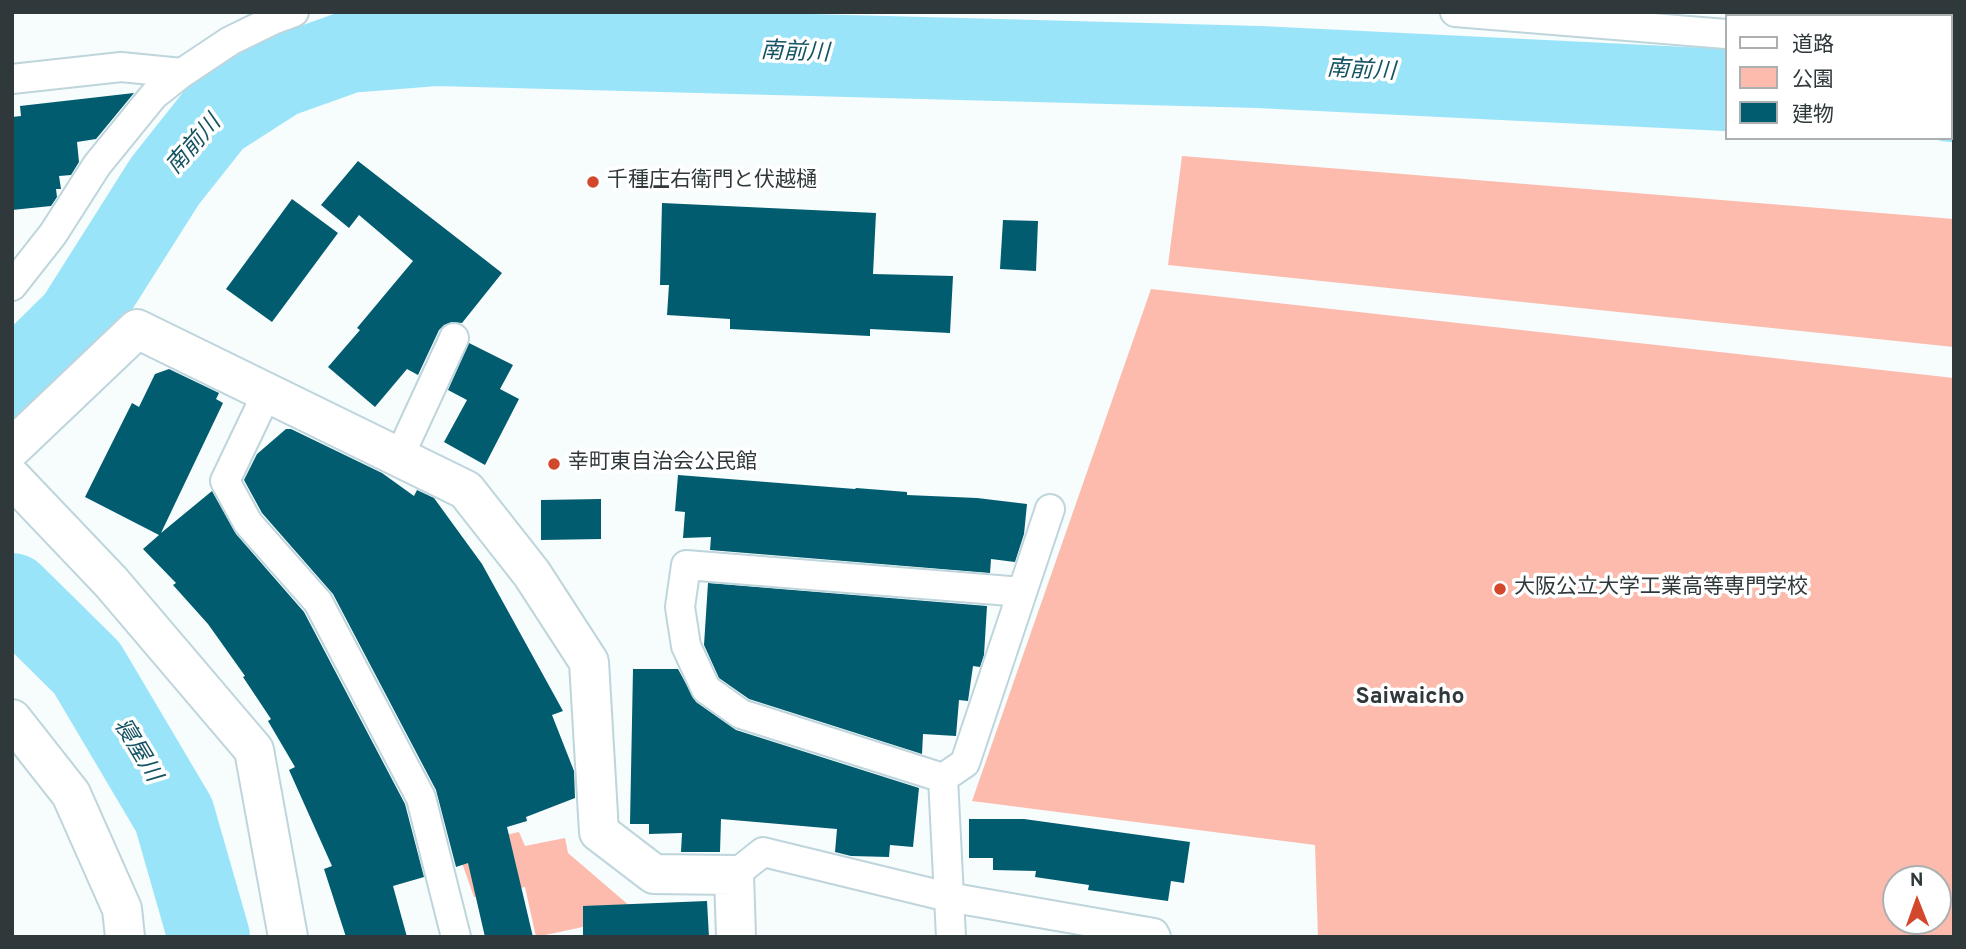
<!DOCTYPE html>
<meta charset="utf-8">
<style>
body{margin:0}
#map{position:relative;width:1966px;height:949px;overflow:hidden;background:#f7fcfd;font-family:Overpass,"Noto Sans JP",sans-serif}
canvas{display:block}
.frame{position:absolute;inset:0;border:14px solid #2f383a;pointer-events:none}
.legend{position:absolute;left:1725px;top:14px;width:228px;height:126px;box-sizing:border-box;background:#fff;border:2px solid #acafb0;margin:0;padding:9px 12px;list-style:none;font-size:21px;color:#2f383a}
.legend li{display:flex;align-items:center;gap:14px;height:35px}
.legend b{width:35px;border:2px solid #acafb0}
.north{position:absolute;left:1882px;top:865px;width:70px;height:70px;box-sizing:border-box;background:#fff;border:2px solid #acafb0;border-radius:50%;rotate:359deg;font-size:19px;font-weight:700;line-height:28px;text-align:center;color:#2f383a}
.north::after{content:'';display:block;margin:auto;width:24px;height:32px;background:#d3482d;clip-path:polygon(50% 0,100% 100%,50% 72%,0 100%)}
</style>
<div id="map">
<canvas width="1966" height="949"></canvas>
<div class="frame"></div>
<ul class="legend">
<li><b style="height:9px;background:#fff"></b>道路</li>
<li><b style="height:19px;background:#fcbbac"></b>公園</li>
<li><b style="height:19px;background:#005c6e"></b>建物</li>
</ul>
<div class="north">N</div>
</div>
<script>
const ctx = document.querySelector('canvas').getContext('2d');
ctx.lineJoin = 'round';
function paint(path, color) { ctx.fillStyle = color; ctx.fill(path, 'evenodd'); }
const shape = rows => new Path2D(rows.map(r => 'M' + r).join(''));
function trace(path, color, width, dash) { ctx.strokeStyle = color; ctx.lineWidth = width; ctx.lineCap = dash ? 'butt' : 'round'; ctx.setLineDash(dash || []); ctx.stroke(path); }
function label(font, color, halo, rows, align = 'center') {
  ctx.font = font + ' Overpass,"Noto Sans JP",sans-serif'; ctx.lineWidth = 7; ctx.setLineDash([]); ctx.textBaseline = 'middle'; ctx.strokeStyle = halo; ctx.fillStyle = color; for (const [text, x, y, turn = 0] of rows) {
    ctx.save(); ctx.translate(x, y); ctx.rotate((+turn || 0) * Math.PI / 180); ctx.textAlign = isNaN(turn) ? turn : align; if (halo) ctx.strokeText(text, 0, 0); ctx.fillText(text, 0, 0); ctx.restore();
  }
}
paint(shape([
 [1182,156,1954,219,1954,347,1168,265],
 [1151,289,1954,378,1954,937,1318,937,1315,845,972,801],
 [1896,879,1938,879,1938,921,1896,921],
 [519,832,525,846,565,838,568,853,631,907,634,916,536,937,525,887,474,897,456,846]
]), '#fcbbac');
trace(shape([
 [1950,101,1954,101],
 [12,384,77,320,165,181,215,118,279,77,349,52,438,45,1259,67,1726,90],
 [12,594,87,668,174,815,209,937]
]), '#9ae4f9', 82);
paint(shape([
 [134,93,96,139,77,142,79,162,71,175,59,176,61,189,56,189,57,197,51,206,12,210,12,117,21,116,20,106],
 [358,161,502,273,462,323,452,322,444,325,439,330,418,375,407,369,375,407,328,367,360,330,357,328,413,261,359,215,349,228,321,205],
 [292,199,338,233,272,322,226,289],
 [662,203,876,213,873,274,953,276,950,333,870,329,870,336,730,329,730,319,667,315,669,285,660,285],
 [1003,220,1038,221,1036,271,1000,269],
 [469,343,513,365,500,389,519,399,485,465,444,442,467,400,448,390],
 [169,369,219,393,216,399,223,403,161,533,212,491,236,534,304,612,405,804,424,877,393,886,407,937,346,937,324,869,332,866,289,770,295,767,268,721,271,719,243,677,245,676,208,624,173,585,176,583,143,549,159,535,85,497,132,403,139,407,155,374],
 [286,429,291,429,382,473,414,496,417,490,434,498,482,564,563,711,552,715,574,771,575,798,526,817,527,821,507,827,533,937,485,937,468,863,456,867,436,790,333,594,262,513,244,480,257,454],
 [678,475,855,489,856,488,907,492,907,495,977,498,1027,504,1024,534,1015,562,991,559,990,573,710,550,711,537,683,538,685,512,675,511],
 [601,499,601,539,541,540,541,500],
 [708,583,987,606,984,655,980,667,973,666,968,701,959,700,956,736,923,734,922,754,749,699,719,678,704,645],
 [633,669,678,669,696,702,736,730,919,788,913,847,890,845,889,857,851,856,835,852,837,829,721,819,720,852,681,852,682,833,649,834,649,824,630,824],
 [969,819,1024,819,1190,842,1184,883,1171,881,1168,901,1088,890,1089,885,1035,877,1036,871,993,870,993,858,969,858],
 [707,901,709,937,583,937,583,906]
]), '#005c6e');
const lane = shape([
 [1455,12,1726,34],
 [1950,53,1954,53],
 [12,79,121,67,182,73],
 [12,286,53,234,97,165,154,95,182,73,230,41,275,19,294,12],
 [267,393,225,481,248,523,318,602,421,798,456,937],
 [399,457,454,338],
 [943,778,741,714,706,689,686,646,680,607,686,565,1022,592],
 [943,778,965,763,1050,509],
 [943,778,951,937],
 [734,875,763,852,948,897,1154,933,1156,937]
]);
const street = shape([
 [12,448,137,329,466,490,532,574,589,662,599,832,654,874,734,875,736,937],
 [12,478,111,582,254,750,288,937],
 [12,719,71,794,122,909,125,937]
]);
trace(lane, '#bed5db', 32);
trace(street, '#bed5db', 42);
trace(lane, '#fff', 28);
trace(street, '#fff', 38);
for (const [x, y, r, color] of [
 [593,182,7,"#d3482d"],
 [554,464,7,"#d3482d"],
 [1500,589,7,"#d3482d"]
]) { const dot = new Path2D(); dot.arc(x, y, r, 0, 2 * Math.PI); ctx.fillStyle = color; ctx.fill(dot); trace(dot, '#fff', 2.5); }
label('21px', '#2f383a', '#fff', [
 ["千種庄右衛門と伏越樋",607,182],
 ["幸町東自治会公民館",568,464],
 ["大阪公立大学工業高等専門学校",1514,589]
], 'left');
label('italic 23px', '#155462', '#fff', [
 ["南前川",795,54,2],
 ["南前川",1361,72,3],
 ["南前川",195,146,-49],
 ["寝屋川",136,751,59]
]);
label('bold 23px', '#2f383a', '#fff', [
 ["Saiwaicho",1410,698]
]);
</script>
